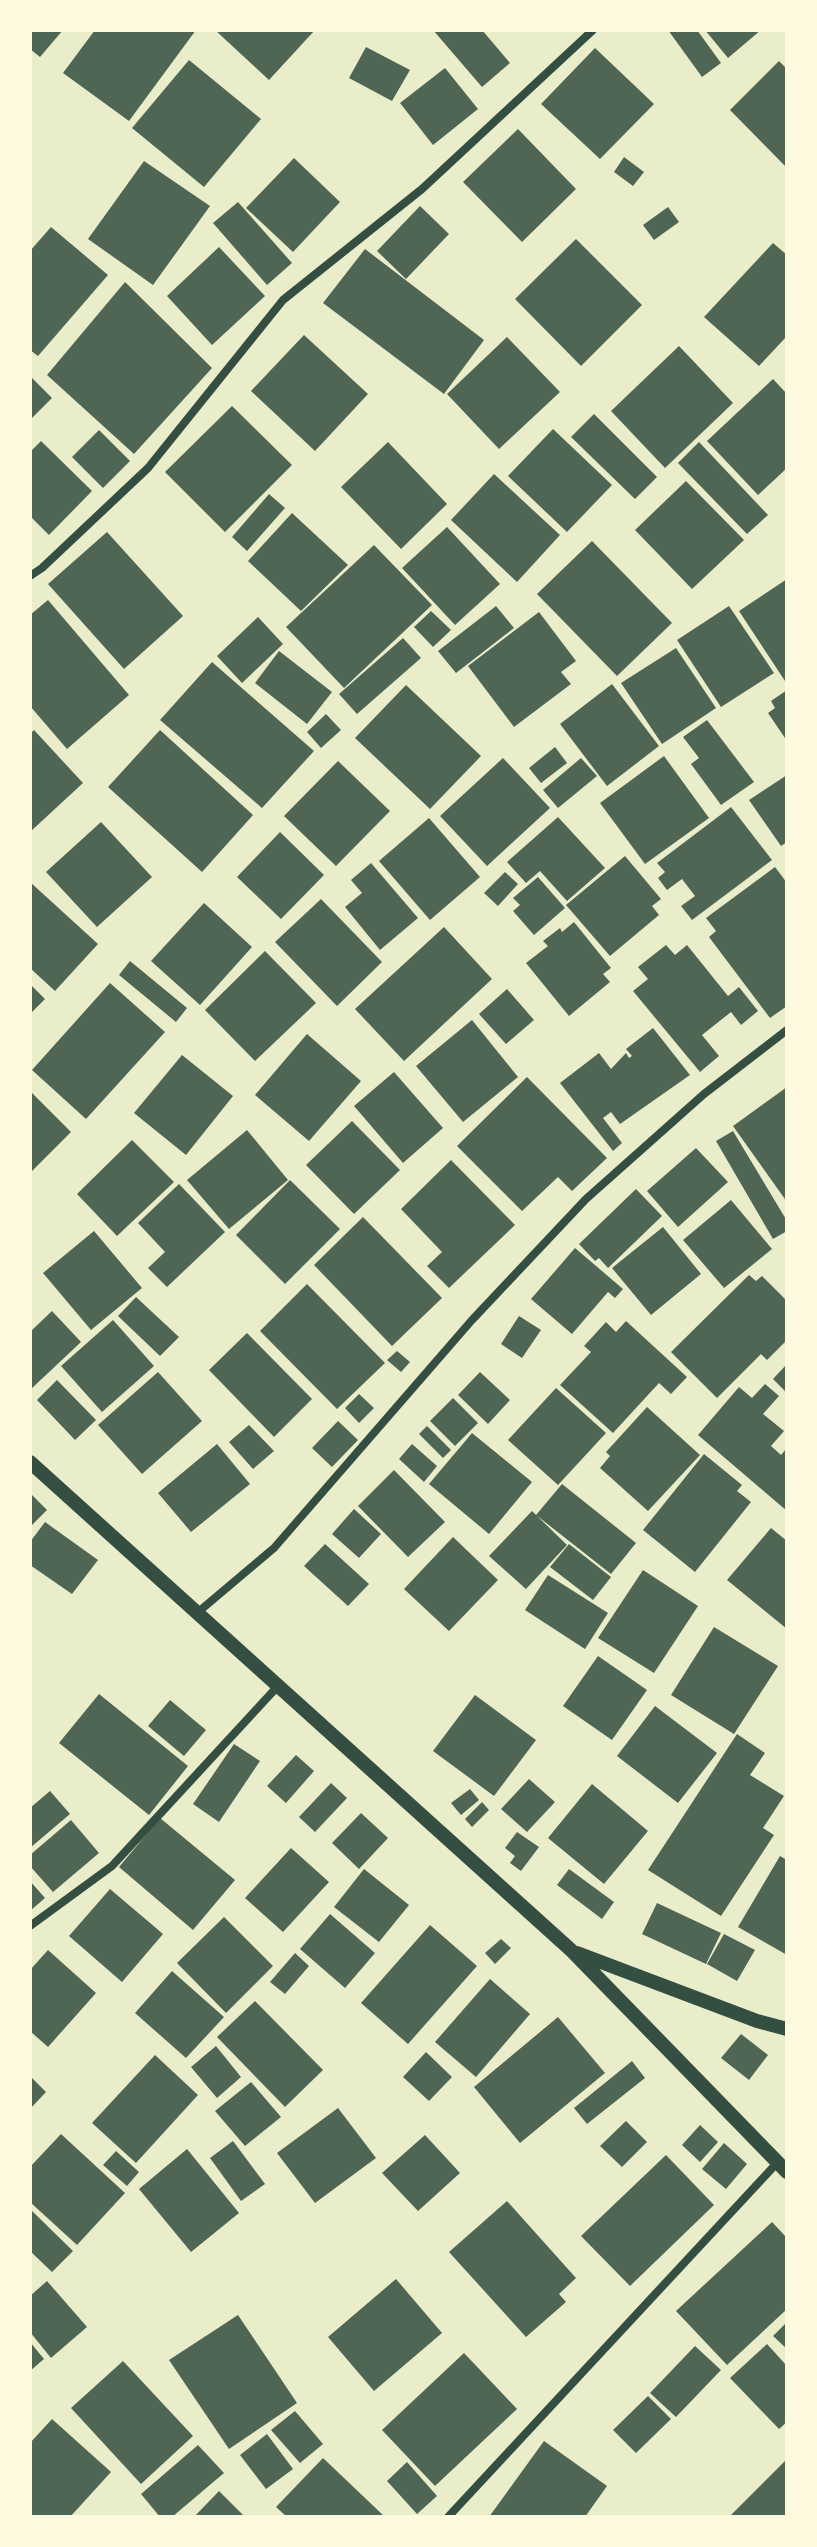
<!DOCTYPE html>
<style>
body{margin:0}
#map{position:relative;width:817px;height:2547px;overflow:hidden;background:#e9edc9;font-family:"Open Sans",sans-serif}
canvas{display:block}
.frame{position:absolute;inset:0;border:32px solid #fefae0;pointer-events:none}
</style>
<div id="map">
<canvas width="817" height="2547"></canvas>
<div class="frame"></div>
</div>
<script>
const ctx = document.querySelector('canvas').getContext('2d');
ctx.lineJoin = 'round';
function paint(path, color) { ctx.fillStyle = color; ctx.fill(path, 'evenodd'); }
const shape = rows => new Path2D(rows.map(r => 'M' + r).join(''));
function trace(path, color, width, dash) { ctx.strokeStyle = color; ctx.lineWidth = width; ctx.lineCap = dash ? 'butt' : 'round'; ctx.setLineDash(dash || []); ctx.stroke(path); }
paint(shape([
 [30,30,63,30,40,57,30,49],
 [95,30,196,30,129,121,63,73],
 [215,30,315,30,269,80],
 [433,30,482,30,510,63,482,87],
 [668,30,697,30,721,63,702,77],
 [705,30,761,30,728,58],
 [366,47,410,70,392,101,349,78],
 [595,48,654,104,600,159,541,104],
 [189,60,261,119,204,187,132,128],
 [779,61,787,69,787,168,730,110],
 [445,68,478,109,433,145,400,103],
 [518,129,576,189,522,242,463,182],
 [624,157,644,172,633,186,614,172],
 [294,158,340,202,293,252,246,208],
 [144,161,210,206,153,285,88,239],
 [238,202,292,263,267,285,213,223],
 [420,206,449,234,406,279,377,251],
 [668,207,679,222,654,240,643,225],
 [51,227,108,275,38,356,30,350,30,251],
 [576,239,642,305,581,366,515,299],
 [773,243,787,255,787,336,759,366,704,317],
 [219,247,265,296,212,345,167,296],
 [365,249,484,340,444,394,323,303],
 [125,282,212,368,134,454,47,375],
 [304,335,368,394,315,451,251,391],
 [507,337,560,392,499,449,447,394],
 [679,346,733,403,665,468,611,411],
 [30,376,52,398,30,420],
 [773,379,787,394,787,468,758,495,707,441],
 [232,406,292,465,225,532,165,472],
 [594,414,657,477,635,499,571,437],
 [553,429,612,485,567,532,508,476],
 [99,430,130,461,103,488,72,457],
 [41,441,92,491,49,535,30,516,30,452],
 [388,442,447,504,401,549,341,487],
 [699,442,768,515,747,534,678,463],
 [494,474,560,535,517,582,451,520],
 [686,481,744,540,692,589,635,530],
 [269,494,285,508,247,551,232,537],
 [292,513,348,565,301,611,248,561],
 [447,527,500,584,455,625,402,568],
 [107,532,183,616,124,669,48,584],
 [592,541,672,623,617,676,537,594],
 [374,545,432,605,344,688,286,627],
 [787,579,787,679,785,681,739,611],
 [48,600,129,695,67,749,30,706,30,615],
 [496,606,514,628,456,673,438,651],
 [729,606,774,673,721,707,677,640],
 [431,611,451,630,433,647,414,627],
 [539,612,576,661,561,672,571,684,514,727,468,666],
 [258,617,283,644,242,683,217,656],
 [403,638,421,658,357,714,339,694],
 [676,648,716,708,662,744,621,683],
 [279,651,332,692,307,724,255,683],
 [212,662,314,751,262,808,160,720],
 [612,684,659,746,607,786,560,724],
 [406,685,481,756,430,809,355,738],
 [787,690,787,741,768,713,775,708,771,701],
 [326,714,341,730,321,748,307,732],
 [707,720,754,782,721,805,691,764,699,758,683,737],
 [34,730,83,783,30,832,30,734],
 [160,730,253,815,202,872,108,787],
 [555,747,567,763,541,783,529,768],
 [664,756,709,818,645,864,600,803],
 [503,758,550,808,487,866,440,816],
 [581,758,597,776,558,808,543,790],
 [338,761,390,811,336,866,284,816],
 [787,775,787,842,781,846,749,800],
 [731,807,772,860,692,920,681,906,695,896,682,879,667,890,658,878,665,872,657,863],
 [558,817,605,868,567,901,540,871,526,883,507,862],
 [429,818,480,877,430,920,379,861],
 [101,822,152,877,97,927,46,872],
 [280,832,324,875,281,919,237,877],
 [625,856,661,899,652,906,659,915,610,956,566,905],
 [371,863,418,918,380,950,345,907,362,893,351,880],
 [775,867,787,883,787,1006,770,1018,709,937,716,931,706,918],
 [505,872,518,884,498,906,484,893],
 [538,877,565,908,534,935,513,911,520,905,513,898],
 [30,882,98,944,55,991,30,968],
 [321,899,382,962,337,1006,275,942],
 [204,903,252,947,200,1005,151,961],
 [574,922,611,968,603,974,610,982,569,1016,526,963,548,946,543,941,560,928,562,932],
 [444,927,492,979,404,1061,355,1009],
 [666,945,675,955,687,945,728,996,739,987,758,1011,741,1025,731,1012,702,1035,719,1056,700,1072,633,991,648,979,638,967],
 [265,951,316,1003,255,1061,205,1010],
 [130,961,187,1008,176,1022,119,975],
 [110,983,165,1032,86,1119,32,1070],
 [30,984,45,999,30,1014],
 [507,989,534,1020,506,1044,479,1014],
 [472,1020,518,1077,463,1122,416,1066],
 [653,1028,690,1075,620,1124,611,1112,603,1118,622,1143,613,1151,560,1083,599,1053,611,1069,626,1053,629,1058,632,1056,626,1049],
 [307,1034,361,1081,309,1141,255,1095],
 [182,1055,233,1096,186,1155,134,1113],
 [394,1072,443,1128,403,1163,354,1106],
 [527,1077,607,1158,572,1191,558,1177,522,1211,457,1146],
 [787,1087,787,1202,733,1126],
 [30,1091,71,1132,30,1173],
 [352,1121,400,1170,354,1214,306,1165],
 [247,1130,288,1180,229,1229,187,1180],
 [733,1131,787,1221,787,1231,773,1239,716,1141],
 [132,1140,174,1182,117,1236,77,1194],
 [696,1148,728,1182,678,1227,647,1191],
 [451,1160,515,1225,449,1288,427,1266,442,1252,401,1209],
 [290,1180,340,1229,285,1284,236,1235],
 [179,1184,225,1232,167,1287,148,1268,165,1252,138,1223],
 [636,1189,662,1216,608,1268,599,1258,595,1261,579,1244],
 [731,1200,772,1249,724,1288,683,1240],
 [363,1217,442,1298,392,1346,314,1265],
 [663,1227,701,1274,651,1315,612,1268],
 [94,1231,142,1288,91,1330,43,1273],
 [575,1248,623,1289,615,1298,608,1292,572,1334,531,1299],
 [749,1275,756,1281,762,1276,787,1301,787,1340,767,1360,761,1354,717,1398,671,1352],
 [307,1284,385,1363,337,1409,260,1331],
 [136,1297,179,1337,160,1356,118,1316],
 [52,1311,81,1342,30,1390,30,1332],
 [519,1316,541,1330,522,1358,501,1344],
 [113,1320,154,1366,102,1412,61,1366],
 [626,1321,687,1377,671,1394,659,1383,613,1433,560,1385,591,1352,584,1346,606,1322,616,1332],
 [247,1333,312,1399,274,1437,209,1370],
 [397,1351,410,1362,401,1372,387,1360],
 [787,1364,787,1393,773,1379],
 [158,1372,202,1421,142,1474,98,1425],
 [480,1372,510,1400,488,1424,458,1395],
 [57,1380,96,1420,75,1440,37,1400],
 [765,1384,779,1396,763,1414,784,1431,771,1446,781,1455,787,1448,787,1511,698,1435,739,1387,752,1398],
 [556,1388,606,1433,558,1485,508,1440],
 [359,1394,374,1408,359,1423,345,1408],
 [453,1398,478,1423,455,1446,430,1421],
 [647,1407,700,1455,648,1511,600,1468,610,1456,606,1452],
 [338,1421,358,1440,332,1467,312,1448],
 [249,1425,274,1451,253,1469,229,1442],
 [427,1426,451,1450,443,1458,419,1434],
 [472,1433,532,1482,489,1534,429,1484],
 [217,1444,250,1484,191,1532,158,1493],
 [412,1444,437,1466,424,1482,399,1459],
 [704,1454,742,1485,737,1491,751,1502,695,1572,643,1530],
 [394,1470,445,1522,408,1557,358,1506],
 [562,1484,636,1543,611,1574,536,1515],
 [30,1493,47,1510,30,1527],
 [354,1509,381,1534,359,1558,332,1534],
 [532,1511,567,1545,526,1589,489,1556],
 [45,1522,98,1560,72,1594,30,1565,30,1542],
 [771,1528,787,1541,787,1629,727,1580],
 [453,1537,498,1580,449,1631,404,1589],
 [325,1544,369,1584,348,1606,304,1566],
 [569,1544,611,1577,593,1600,550,1567],
 [643,1570,698,1606,654,1673,598,1638],
 [548,1575,608,1613,585,1649,525,1610],
 [714,1627,778,1666,734,1734,671,1695],
 [598,1656,647,1690,612,1740,563,1706],
 [99,1694,188,1766,149,1815,59,1743],
 [475,1695,536,1740,494,1796,433,1751],
 [170,1700,206,1730,184,1756,148,1726],
 [655,1706,717,1753,678,1803,617,1756],
 [737,1734,765,1753,750,1775,784,1796,763,1828,774,1835,721,1916,648,1870],
 [234,1744,260,1761,219,1822,193,1804],
 [296,1755,314,1771,286,1803,267,1786],
 [529,1779,555,1802,527,1832,501,1809],
 [331,1783,347,1798,315,1832,299,1817],
 [592,1784,648,1831,604,1884,548,1838],
 [470,1789,479,1800,461,1815,451,1803],
 [50,1791,70,1814,30,1848,30,1808],
 [482,1802,489,1810,472,1827,465,1819],
 [361,1813,388,1838,359,1869,332,1843],
 [160,1818,235,1880,193,1930,119,1867],
 [71,1820,99,1853,53,1892,30,1866,30,1855],
 [517,1832,539,1847,521,1871,510,1863,515,1856,505,1848],
 [291,1848,329,1882,283,1932,245,1898],
 [780,1856,787,1860,787,1955,738,1927],
 [364,1869,409,1905,379,1942,334,1907],
 [569,1869,614,1902,602,1919,557,1885],
 [30,1881,45,1898,30,1911],
 [110,1889,163,1934,122,1982,69,1936],
 [657,1903,721,1933,706,1964,642,1934],
 [330,1914,375,1953,345,1988,300,1949],
 [224,1917,273,1966,226,2013,177,1963],
 [430,1925,477,1966,408,2044,361,2003],
 [724,1934,755,1950,737,1981,707,1964],
 [501,1939,511,1948,495,1964,485,1953],
 [48,1950,96,1993,48,2047,30,2031,30,1970],
 [295,1953,309,1966,285,1994,270,1982],
 [172,1971,224,2017,186,2058,135,2013],
 [490,1979,530,2014,476,2077,435,2042],
 [255,2001,323,2070,285,2107,217,2037],
 [558,2017,605,2073,520,2143,474,2087],
 [741,2034,768,2055,749,2080,721,2058],
 [216,2046,241,2077,217,2098,191,2067],
 [426,2052,452,2077,429,2101,403,2077],
 [155,2055,198,2095,136,2163,92,2123],
 [632,2061,645,2078,587,2124,574,2108],
 [30,2076,46,2092,30,2109],
 [251,2082,281,2117,245,2146,215,2111],
 [338,2108,376,2158,315,2203,277,2153],
 [626,2121,647,2142,622,2167,600,2146],
 [700,2125,718,2142,700,2162,682,2145],
 [61,2134,125,2193,77,2245,30,2202,30,2167],
 [425,2135,460,2173,418,2211,382,2173],
 [233,2141,265,2184,241,2201,210,2158],
 [724,2143,747,2164,726,2189,702,2169],
 [187,2149,239,2213,191,2252,139,2189],
 [116,2151,139,2172,127,2186,103,2165],
 [666,2155,714,2205,630,2286,581,2236],
 [507,2201,576,2278,559,2294,566,2302,526,2337,449,2252],
 [30,2209,73,2251,52,2272,30,2251],
 [772,2222,787,2238,787,2309,727,2365,676,2311],
 [396,2279,442,2333,374,2391,328,2337],
 [47,2281,87,2327,51,2358,30,2332,30,2296],
 [238,2315,297,2403,229,2449,169,2360],
 [787,2322,787,2349,773,2336],
 [30,2342,44,2359,30,2371],
 [767,2344,787,2366,787,2422,779,2429,730,2378],
 [695,2346,721,2370,676,2417,650,2393],
 [464,2353,517,2409,435,2486,382,2430],
 [123,2361,193,2436,141,2484,71,2408],
 [648,2396,671,2419,636,2453,613,2430],
 [295,2411,323,2444,300,2463,271,2430],
 [52,2419,111,2472,70,2517,30,2517,30,2443],
 [267,2434,293,2469,266,2489,240,2455],
 [544,2441,607,2486,585,2517,489,2517],
 [198,2445,224,2473,172,2517,160,2517,141,2494],
 [323,2458,385,2517,287,2517,276,2507],
 [785,2461,787,2463,787,2517,729,2517],
 [407,2462,437,2496,417,2514,387,2481],
 [219,2491,245,2517,194,2517]
]), '#4f6655');
trace(shape([
 [30,576,42,568,148,468,283,300,422,189,593,30],
 [197,1613,274,1548,472,1320,586,1199,704,1094,787,1030],
 [30,1926,112,1866,278,1686],
 [448,2517,777,2163]
]), '#344e41', 8);
trace(shape([
 [30,1462,572,1951,787,2172],
 [577,1953,757,2021,787,2029]
]), '#344e41', 14);
</script>
